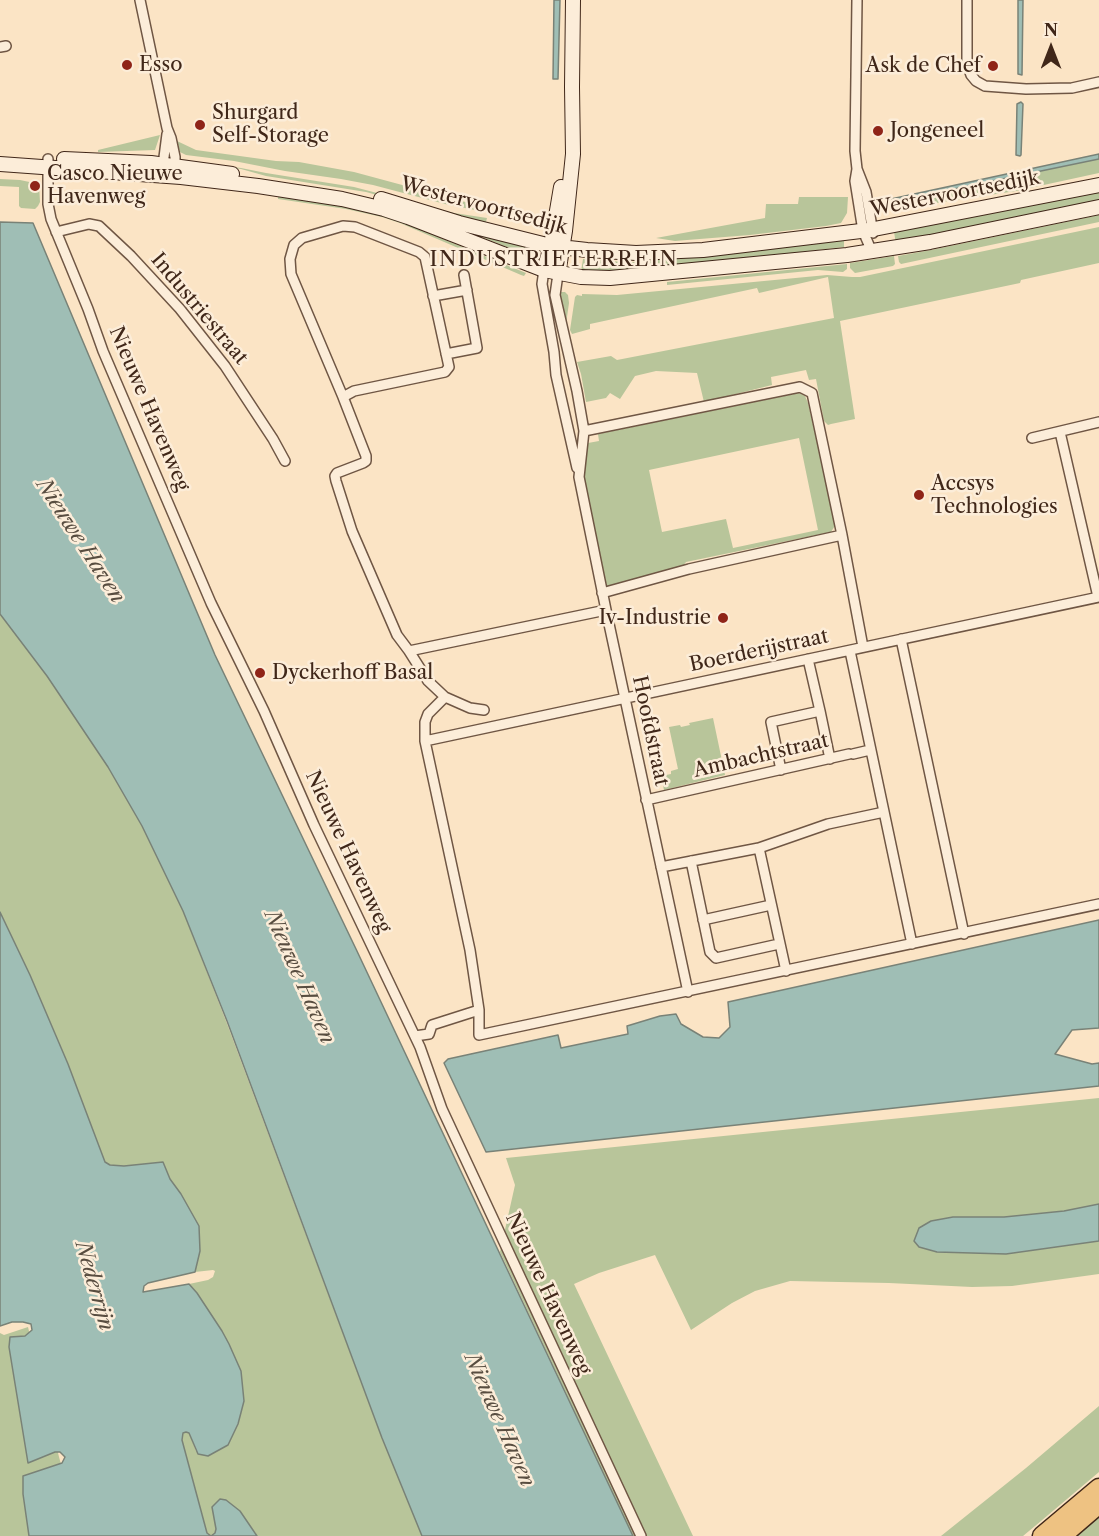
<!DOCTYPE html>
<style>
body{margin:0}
#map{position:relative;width:1099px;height:1536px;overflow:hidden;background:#fbe4c5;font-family:"Libre Caslon Text",serif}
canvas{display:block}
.north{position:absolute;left:1021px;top:18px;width:60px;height:60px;-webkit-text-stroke:4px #fcedd9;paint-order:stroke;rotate:0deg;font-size:16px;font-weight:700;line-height:24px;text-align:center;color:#402719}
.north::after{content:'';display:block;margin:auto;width:21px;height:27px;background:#402719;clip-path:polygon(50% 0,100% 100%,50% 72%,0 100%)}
</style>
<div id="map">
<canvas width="1099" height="1536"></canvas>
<div class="north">N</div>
</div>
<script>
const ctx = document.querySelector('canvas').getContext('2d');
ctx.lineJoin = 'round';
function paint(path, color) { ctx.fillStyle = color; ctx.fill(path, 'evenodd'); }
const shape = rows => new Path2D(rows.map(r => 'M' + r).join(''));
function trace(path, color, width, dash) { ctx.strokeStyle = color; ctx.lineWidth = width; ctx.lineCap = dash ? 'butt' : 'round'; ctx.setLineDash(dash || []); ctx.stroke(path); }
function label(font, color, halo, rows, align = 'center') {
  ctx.font = font + ' "Libre Caslon Text",serif'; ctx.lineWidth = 5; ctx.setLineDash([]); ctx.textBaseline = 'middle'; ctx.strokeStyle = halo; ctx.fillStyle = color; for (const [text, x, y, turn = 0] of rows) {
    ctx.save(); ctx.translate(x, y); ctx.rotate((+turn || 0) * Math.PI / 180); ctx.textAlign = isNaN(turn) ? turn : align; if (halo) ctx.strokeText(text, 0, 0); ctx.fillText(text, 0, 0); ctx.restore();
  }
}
paint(shape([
 [160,135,155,150,98,152,98,150],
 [177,141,196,150,276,161,299,162,354,172,469,203,480,211,445,204,373,185,341,179,285,171,234,161,186,155,180,152],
 [1099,159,1099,173,1016,191,896,209,891,207,885,201,896,201],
 [189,161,241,168,266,173,354,187,454,213,487,218,486,222,464,219,366,192,266,176,241,169],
 [0,179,20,180,39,184,40,202,38,206,35,209,21,208,19,206,19,187,0,186],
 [294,185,369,198,438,221,532,246,529,256,477,235],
 [1099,190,1099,202,896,244,894,232,990,214],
 [278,195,338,204,392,218,526,273,524,276,521,275,400,223,382,217,346,209,278,199],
 [799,197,848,197,847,213,841,223,826,226,750,235,687,240,675,241,656,238,765,218,766,204,798,204],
 [1099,215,1099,222,901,264,899,262,898,256,931,250],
 [1099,227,1099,263,1021,280,1020,283,840,321,855,419,831,424,828,425,824,421,816,379,809,380,806,370,771,377,772,385,704,402,697,373,656,371,635,376,620,399,610,393,606,398,586,402,581,374,577,362,611,356,617,360,834,318,828,277,759,293,757,288,590,324,590,329,572,334,570,330,575,297,577,295,582,296,582,294,617,295,827,275,852,277,860,277],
 [844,239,844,247,792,253,765,261,624,273,581,272,583,259,624,262,646,262,666,257],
 [894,256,895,264,893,266,855,273,850,268,850,263],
 [847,264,847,269,843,272,818,270,667,285,667,282],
 [560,292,565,292,568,295,569,303,566,324,559,296],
 [799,393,805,396,808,403,836,524,831,532,686,562,681,569,651,578,607,587,584,477,588,443,599,441,598,434],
 [799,438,818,530,733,548,726,519,662,532,649,470],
 [0,614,47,676,108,767,142,826,183,911,226,1021,382,1438,422,1536,257,1536,255,1532,212,1507,216,1529,215,1533,211,1536,207,1533,182,1440,182,1436,183,1433,186,1432,189,1433,196,1451,241,1371,222,1331,197,1293,189,1284,208,1280,213,1277,215,1271,213,1270,195,1272,200,1251,181,1194,170,1179,163,1162,124,1166,110,1165,105,1162,68,1064,30,975,0,912],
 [713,718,725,775,664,790,661,776,671,774,671,771,678,769,669,727,680,725,681,727,690,725,689,723],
 [1099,1098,1099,1204,1064,1211,1004,1217,953,1217,931,1221,919,1228,1006,1254,1099,1241,1099,1274,1012,1286,972,1287,889,1283,790,1281,755,1291,732,1303,691,1330,655,1255,599,1273,574,1284,693,1536,633,1536,500,1252,515,1185,506,1158],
 [28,1327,59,1457,81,1536,0,1536,0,1333,4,1335],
 [1099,1406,1099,1472,1041,1521,1023,1536,941,1536,1026,1468],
 [1099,1513,1099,1536,1071,1536]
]), '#b8c59a');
const water = shape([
 [554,0,560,0,558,79,553,79,554,0],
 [1018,0,1023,0,1022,75,1018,74,1018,0],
 [1021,102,1023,104,1021,155,1020,156,1016,155,1017,104,1021,102],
 [1099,154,1099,159,896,201,892,201,891,199,1099,154],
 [0,222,33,223,215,655,356,949,633,1536,422,1536,382,1438,227,1021,183,911,142,826,108,767,47,676,0,614,0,222],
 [0,912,30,975,68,1064,105,1162,110,1165,124,1166,163,1162,170,1179,181,1194,199,1226,200,1251,195,1272,148,1283,144,1286,143,1292,189,1284,197,1293,222,1331,229,1344,241,1371,244,1401,238,1424,228,1445,208,1456,198,1454,189,1433,186,1432,183,1433,182,1440,207,1533,211,1536,215,1533,216,1529,212,1507,220,1499,226,1500,240,1511,257,1536,29,1536,23,1494,23,1476,62,1463,65,1457,60,1452,55,1452,28,1463,9,1347,10,1337,25,1336,32,1330,31,1324,23,1322,12,1322,0,1326,0,912],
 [1099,920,1099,1028,1072,1030,1055,1054,1092,1064,1099,1063,1099,1086,486,1152,444,1063,448,1059,558,1035,561,1048,628,1034,627,1026,660,1016,676,1014,681,1024,703,1037,719,1038,730,1027,728,1002,1099,920],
 [1099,1204,1099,1241,1006,1254,937,1252,919,1247,914,1241,919,1228,931,1221,953,1217,1004,1217,1064,1211,1099,1204]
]);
paint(water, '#9fbeb5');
trace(water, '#798277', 1.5);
const street = shape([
 [140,0,167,128,171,138,175,157,175,166,172,170],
 [857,0,855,151,857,169,855,181,863,231,872,252],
 [967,0,967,64,971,75,976,81,985,86,1026,89,1072,88,1099,82],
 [0,47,6,46],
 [48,159,48,204,51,219,88,309,103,351,211,603,264,711,314,825,420,1047,442,1109,641,1536],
 [164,167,163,165,167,134],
 [857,169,866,192,873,233],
 [56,232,89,224,99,226,131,256,180,309,225,366,273,439,285,461],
 [544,270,542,284,554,352,556,375,577,468],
 [558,274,555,295,577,391,584,431,579,477,606,610,688,992],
 [433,296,467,290],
 [446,354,477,348,464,275],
 [343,397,354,391,445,372,449,367,425,257,419,252,355,227,343,226,302,238,294,245,290,259,291,274,343,397,366,456,366,461,363,463,337,473,335,476,336,481,352,531,397,635,409,651,606,610],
 [584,431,800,387,812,393,842,535,863,647],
 [1060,432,1098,597],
 [1032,438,1099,422],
 [602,593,689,569,842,535],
 [901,639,964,934],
 [409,651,428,681,445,697,470,708,484,710],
 [850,651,912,944],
 [808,659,820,711],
 [445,697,428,714,425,722,425,741,470,950,479,1010],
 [425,741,1099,597],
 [853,754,870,750],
 [781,770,771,722,820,711,830,759],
 [646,800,849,754],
 [759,848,786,971],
 [691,861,710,952,716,958,779,944],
 [661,867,759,848,828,824,884,812],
 [703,920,771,905],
 [415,1036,429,1034,432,1025,479,1010,479,1035,1099,904]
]);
const secondary = shape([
 [64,159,151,163,232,174],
 [0,164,181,177,258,186,342,199,384,209,408,217,544,270,581,277,610,278,847,255,930,242,1099,207],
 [381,199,459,223,551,246,587,250,636,253,703,250,869,230,1099,185],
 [544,270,551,246,561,187],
 [558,274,565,231,573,154,572,87,573,0]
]);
const highway = shape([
 [1042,1536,1099,1488],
 [1062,1536,1099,1504]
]);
trace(street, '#6f5644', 12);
trace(secondary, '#402719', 16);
trace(highway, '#402719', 21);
trace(street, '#fcedd9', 9);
trace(secondary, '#fcedd9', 14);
trace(highway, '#eec282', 18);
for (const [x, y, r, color] of [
 [127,65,6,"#8f2418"],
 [993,66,6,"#8f2418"],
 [200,125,6,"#8f2418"],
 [878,131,6,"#8f2418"],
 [35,186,6,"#8f2418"],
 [919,495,6,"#8f2418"],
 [723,618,6,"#8f2418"],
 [260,673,6,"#8f2418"]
]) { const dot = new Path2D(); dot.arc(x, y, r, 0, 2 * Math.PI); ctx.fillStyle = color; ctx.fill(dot); trace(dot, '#fcedd9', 2); }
label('20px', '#402719', '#fcedd9', [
 ["Esso",139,65],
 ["Ask de Chef",981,66,"right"],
 ["Shurgard",212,113],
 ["Self-Storage",212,136],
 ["Jongeneel",890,131],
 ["Casco Nieuwe",47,174],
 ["Havenweg",47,197],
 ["Accsys",931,484],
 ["Technologies",931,507],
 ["Iv-Industrie",711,618,"right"],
 ["Dyckerhoff Basal",272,673]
], 'left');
label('20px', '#402719', '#fcedd9', [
 ["Westervoortsedijk",955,194,-11],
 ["Westervoortsedijk",484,206,15],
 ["Industriestraat",199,309,50],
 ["Nieuwe Havenweg",149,409,67],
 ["Boerderijstraat",759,651,-12],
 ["Hoofdstraat",650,731,78],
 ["Ambachtstraat",761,756,-13],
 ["Nieuwe Havenweg",348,852,65],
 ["Nieuwe Havenweg",548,1294,65]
]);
ctx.letterSpacing = '1.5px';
label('21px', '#402719', '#fcedd9', [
 ["INDUSTRIETERREIN",554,260]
]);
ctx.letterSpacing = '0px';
label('italic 21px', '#584d40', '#fcedd9', [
 ["Nieuwe Haven",80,541,57],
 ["Nieuwe Haven",299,977,66],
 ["Nederrijn",94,1286,74],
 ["Nieuwe Haven",499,1420,66]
]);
</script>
